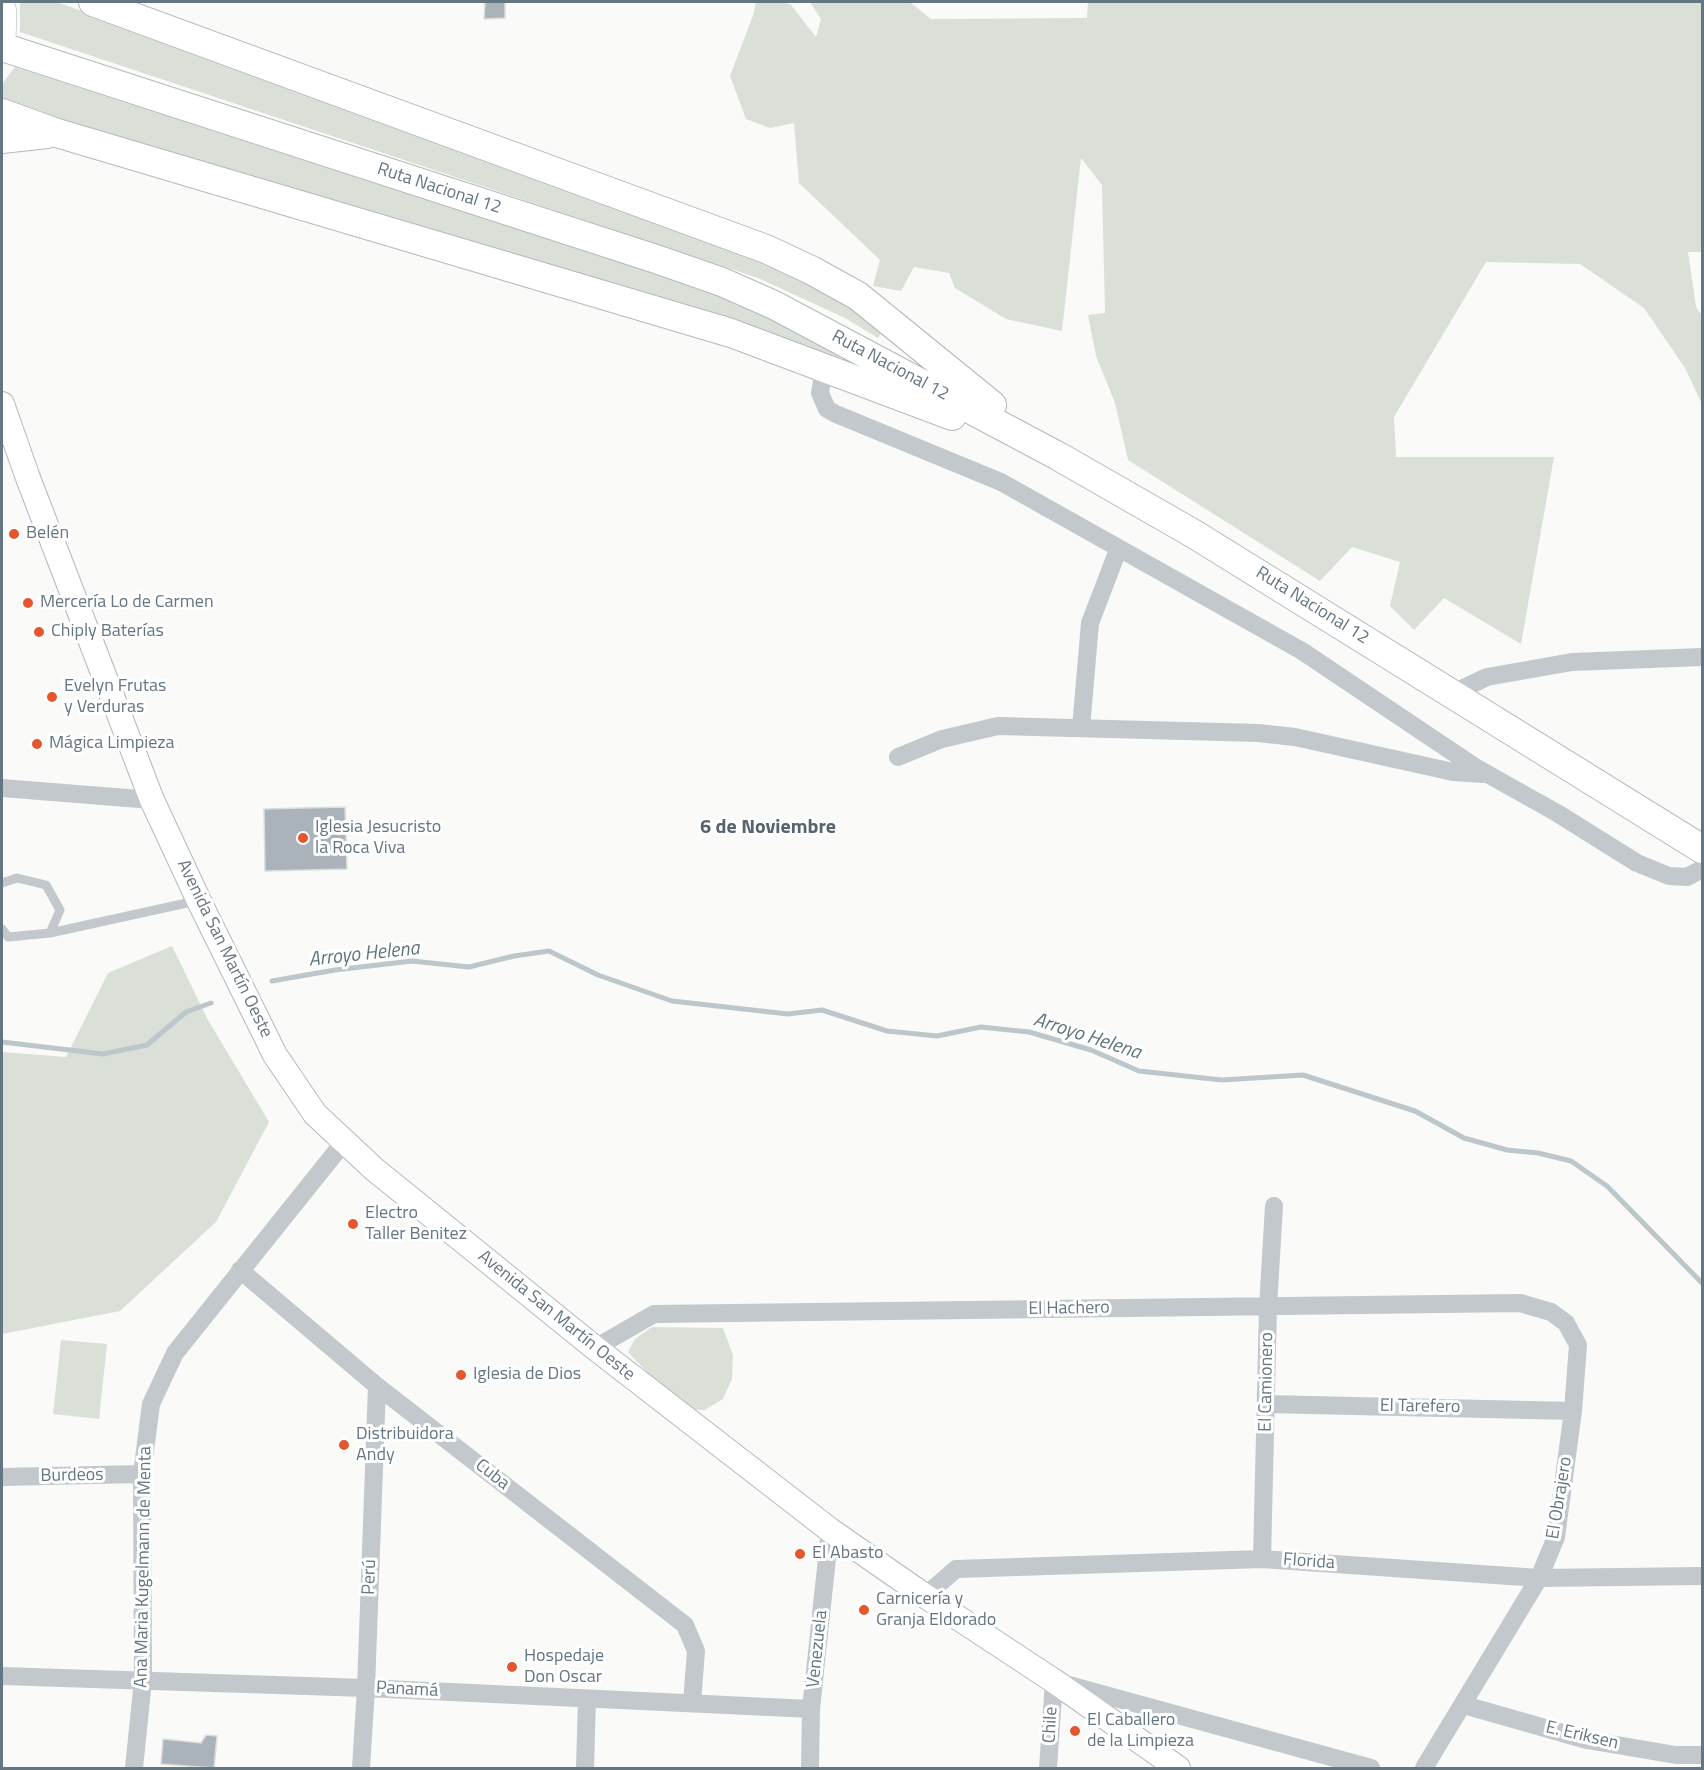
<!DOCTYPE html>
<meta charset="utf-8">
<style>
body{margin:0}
#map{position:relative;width:1704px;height:1770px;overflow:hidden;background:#fafaf8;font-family:"Titillium Web",sans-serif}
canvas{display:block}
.frame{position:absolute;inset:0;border:3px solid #657683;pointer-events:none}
</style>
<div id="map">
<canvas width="1704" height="1770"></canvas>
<div class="frame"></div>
</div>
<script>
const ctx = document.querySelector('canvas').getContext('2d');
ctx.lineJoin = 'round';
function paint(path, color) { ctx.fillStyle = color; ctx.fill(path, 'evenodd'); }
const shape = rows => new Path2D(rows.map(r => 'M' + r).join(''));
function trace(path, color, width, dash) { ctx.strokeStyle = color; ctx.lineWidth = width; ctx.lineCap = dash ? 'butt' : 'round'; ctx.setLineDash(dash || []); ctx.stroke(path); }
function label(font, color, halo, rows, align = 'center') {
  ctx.font = font + ' "Titillium Web",sans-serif'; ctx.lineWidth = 6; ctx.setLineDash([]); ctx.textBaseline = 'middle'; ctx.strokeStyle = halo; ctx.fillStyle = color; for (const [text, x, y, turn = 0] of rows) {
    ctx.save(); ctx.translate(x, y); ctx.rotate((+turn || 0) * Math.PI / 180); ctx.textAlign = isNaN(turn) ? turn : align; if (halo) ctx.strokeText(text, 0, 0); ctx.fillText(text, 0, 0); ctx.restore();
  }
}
paint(shape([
 [20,2,57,2,763,261,852,303,885,328,878,338,845,318,758,278,20,32],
 [756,2,785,2,791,5,816,37,821,19,810,2,910,2,931,19,1087,18,1088,2,1702,2,1702,252,1688,252,1696,307,1702,316,1702,404,1685,368,1644,308,1580,264,1486,262,1394,417,1396,457,1554,457,1521,644,1444,598,1414,630,1390,606,1400,562,1352,547,1320,581,1128,460,1115,403,1096,356,1088,315,1105,313,1102,185,1081,158,1062,331,1006,319,955,288,949,273,914,267,901,291,873,286,880,260,799,183,794,123,770,128,746,119,730,76,754,13],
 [15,67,650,272,774,316,842,352,838,359,641,291,2,106,2,84],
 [172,946,208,1020,269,1122,216,1222,120,1311,2,1334,2,1052,66,1057,108,973],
 [652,1327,723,1328,733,1355,732,1379,723,1399,705,1410,686,1409,666,1392,628,1352,635,1339],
 [61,1340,107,1344,99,1419,53,1414]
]), '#dadfd7');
trace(shape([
 [272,981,335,970,412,961,469,967,514,956,549,951,598,975,672,1001,788,1014,822,1010,887,1031,937,1036,981,1027,1029,1032,1091,1050,1139,1071,1222,1080,1303,1075,1415,1111,1464,1138,1507,1150,1538,1153,1571,1161,1607,1186,1702,1283],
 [2,1042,103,1054,147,1045,186,1012,211,1003]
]), '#bbc7cb', 5);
const building = shape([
 [485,2,505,2,505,18,484,19,485,2],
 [345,807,347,869,265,871,264,809,345,807],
 [206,1735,217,1736,214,1768,161,1764,163,1739,201,1743,206,1735]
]);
paint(building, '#aab3b9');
trace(building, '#dcdcda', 1.5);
const secondary = shape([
 [2,404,28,478,152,800,199,901,275,1055,315,1114,374,1169,595,1348,830,1530,925,1596,1054,1681,1178,1768]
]);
const primary = shape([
 [2,8,3,12,2,42]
]);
const trunk = shape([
 [93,2,766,249,811,270,858,296,992,405],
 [2,47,656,259,722,282,774,305,1058,456,1194,534,1702,849],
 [2,113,57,133,731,333,952,416],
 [2,139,47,134]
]);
trace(secondary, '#b3babf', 26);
trace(primary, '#b5babe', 28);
trace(trunk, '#b4b9bd', 30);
trace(shape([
 [2,883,17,878,46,885,60,910,50,933],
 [2,929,8,937,50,933,196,901]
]), '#c3c8cc', 9);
trace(shape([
 [824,368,820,393,827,409,836,414,1001,482,1302,651,1475,767,1557,813,1637,863,1669,876,1687,877,1702,869],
 [1453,693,1487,677,1572,662,1702,657],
 [1081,728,1090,623,1118,550],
 [898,757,942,739,998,726,1258,733,1295,737,1453,772,1483,774],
 [2,788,152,800],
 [240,1270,377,1386,685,1625,696,1651,692,1703],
 [595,1348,654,1314,1520,1303,1551,1312,1566,1323,1578,1345,1573,1411,1556,1537,1539,1578,1424,1768],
 [1266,1404,1573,1411],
 [2,1477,142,1474],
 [1262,1559,1268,1307,1274,1206],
 [925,1596,956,1569,1262,1559,1539,1578,1702,1576],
 [2,1676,366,1688,811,1709],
 [1464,1705,1587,1740,1676,1755,1702,1755],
 [134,1768,143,1680,142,1474,151,1404,175,1353,344,1142],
 [361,1768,366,1688,377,1386],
 [585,1768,587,1699],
 [810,1768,811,1709,830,1530],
 [1048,1768,1054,1681,1371,1768]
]), '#c3c8cc', 18);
trace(secondary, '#fff', 24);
trace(primary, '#fff', 27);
trace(trunk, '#fff', 28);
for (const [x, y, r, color] of [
 [14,534,6,"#e4572e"],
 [28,603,6,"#e4572e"],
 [39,632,6,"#e4572e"],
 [52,697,6,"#e4572e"],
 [37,744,6,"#e4572e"],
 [303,838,6,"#e4572e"],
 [353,1224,6,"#e4572e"],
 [461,1375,6,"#e4572e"],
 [344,1445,6,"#e4572e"],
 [800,1554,6,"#e4572e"],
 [864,1610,6,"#e4572e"],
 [512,1667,6,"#e4572e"],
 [1075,1731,6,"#e4572e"]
]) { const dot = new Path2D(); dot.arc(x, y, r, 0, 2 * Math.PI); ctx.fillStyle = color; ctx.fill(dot); trace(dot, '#fff', 2); }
label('18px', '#657683', '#fff', [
 ["Ruta Nacional 12",439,189,18],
 ["Ruta Nacional 12",890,366,28],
 ["Ruta Nacional 12",1312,606,32],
 ["Avenida San Martín Oeste",224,949,64],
 ["El Hachero",1069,1309,-1],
 ["Avenida San Martín Oeste",556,1316,39],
 ["El Camionero",1267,1382,-89],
 ["El Tarefero",1420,1407,1],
 ["Cuba",492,1475,38],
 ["Burdeos",72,1476,-1],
 ["El Obrajero",1560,1498,-81],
 ["Florida",1309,1562,4],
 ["Ana Maria Kugelmann de Menta",144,1567,-89],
 ["Perú",370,1577,-88],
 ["Venezuela",818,1649,-84],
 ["Panamá",407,1690,3],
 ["Chile",1051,1725,-87],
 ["E. Eriksen",1582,1736,13]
]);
label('18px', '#657683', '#fff', [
 ["Belén",26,534],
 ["Mercería Lo de Carmen",40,603],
 ["Chiply Baterías",51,632],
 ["Evelyn Frutas",64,687],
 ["y Verduras",64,708],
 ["Mágica Limpieza",49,744],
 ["Iglesia Jesucristo",315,828],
 ["la Roca Viva",315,849],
 ["Electro",365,1214],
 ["Taller Benitez",365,1235],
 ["Iglesia de Dios",473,1375],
 ["Distribuidora",356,1435],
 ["Andy",356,1456],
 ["El Abasto",812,1554],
 ["Carnicería y",876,1600],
 ["Granja Eldorado",876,1621],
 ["Hospedaje",524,1657],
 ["Don Oscar",524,1678],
 ["El Caballero",1087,1721],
 ["de la Limpieza",1087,1742]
], 'left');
label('bold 20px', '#57646e', '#fff', [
 ["6 de Noviembre",768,828]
]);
label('italic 20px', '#60757c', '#fff', [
 ["Arroyo Helena",364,955,-6],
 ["Arroyo Helena",1087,1037,18]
]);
</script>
